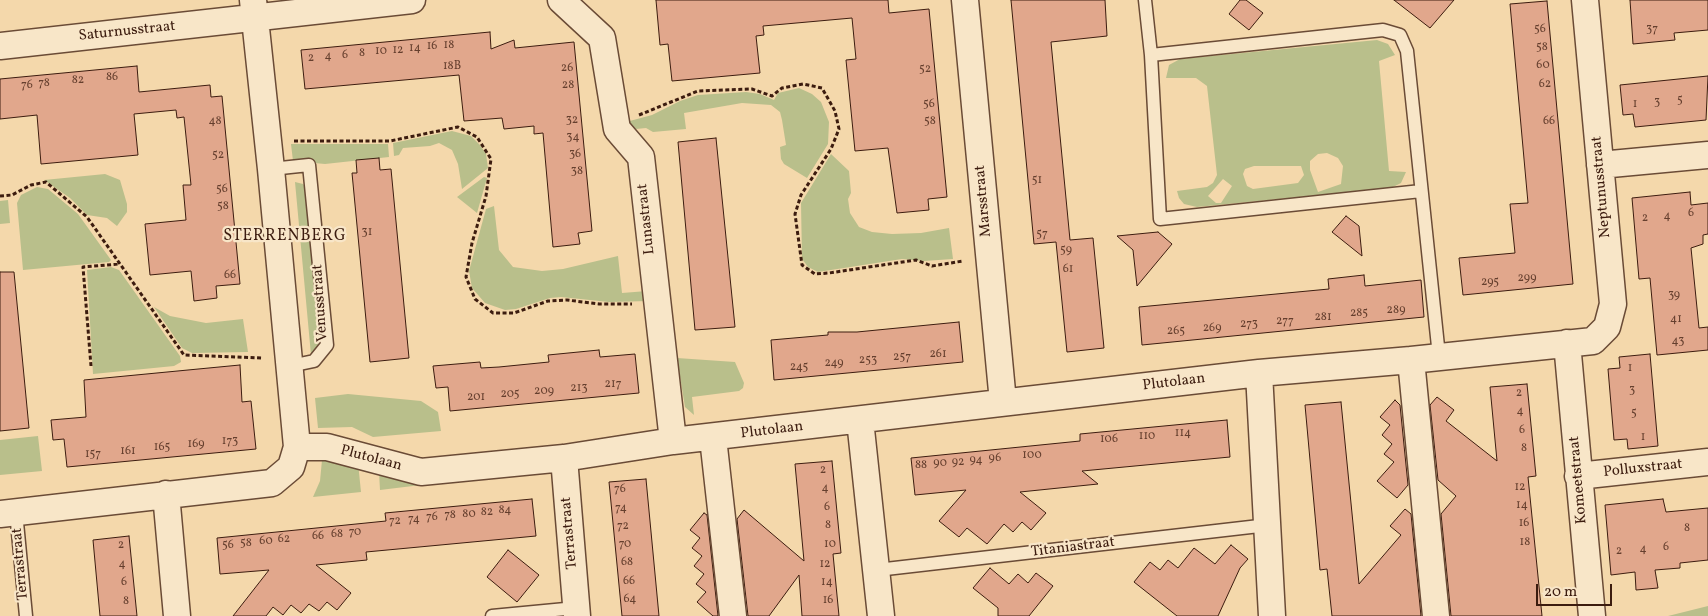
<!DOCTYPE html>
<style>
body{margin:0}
#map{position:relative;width:1708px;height:616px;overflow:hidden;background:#f4d8ab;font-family:Vollkorn,serif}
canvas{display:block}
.scale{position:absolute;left:1536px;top:584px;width:76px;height:22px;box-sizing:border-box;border:2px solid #3c1c0f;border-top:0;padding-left:6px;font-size:15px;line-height:18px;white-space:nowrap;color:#3c1c0f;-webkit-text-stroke:4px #f8e6c8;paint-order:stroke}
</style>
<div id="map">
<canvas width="1708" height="616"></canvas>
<div class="scale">20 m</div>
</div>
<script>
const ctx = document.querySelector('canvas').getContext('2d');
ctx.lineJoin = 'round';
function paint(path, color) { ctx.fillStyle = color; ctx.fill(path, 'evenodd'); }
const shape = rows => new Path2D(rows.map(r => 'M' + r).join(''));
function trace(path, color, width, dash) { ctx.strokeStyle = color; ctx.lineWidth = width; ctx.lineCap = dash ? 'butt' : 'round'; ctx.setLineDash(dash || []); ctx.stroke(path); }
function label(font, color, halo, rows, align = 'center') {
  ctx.font = font + ' Vollkorn,serif'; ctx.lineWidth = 4.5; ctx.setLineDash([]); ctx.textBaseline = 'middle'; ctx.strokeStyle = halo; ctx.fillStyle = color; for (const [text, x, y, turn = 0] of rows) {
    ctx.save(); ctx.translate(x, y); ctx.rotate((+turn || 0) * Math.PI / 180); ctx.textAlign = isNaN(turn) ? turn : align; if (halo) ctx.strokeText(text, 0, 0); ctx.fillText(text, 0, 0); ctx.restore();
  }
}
paint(shape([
 [1377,40,1388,44,1395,55,1379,61,1389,171,1406,172,1401,183,1391,188,1197,207,1184,204,1179,198,1177,191,1207,187,1213,183,1217,175,1207,86,1196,78,1166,78,1169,65,1180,59],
 [1327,153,1338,158,1343,166,1341,184,1318,192,1310,170,1310,161,1318,154],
 [1254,166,1301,166,1304,175,1298,183,1253,189,1247,186,1243,174,1245,169],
 [1223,179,1232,186,1221,203,1216,203,1208,196],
 [799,88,812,94,821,102,829,122,828,144,807,178,784,164,781,159,780,147,786,145,782,120,780,112,771,105,742,103,684,113,686,129,653,132,646,128,636,129,626,122,652,115,680,101,698,95,746,92,760,94,774,100,778,93],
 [452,131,471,136,480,145,486,154,488,168,462,189,458,164,452,150,439,143,430,146,403,148,399,155,394,156,393,143],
 [291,144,388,144,389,157,325,164,293,161],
 [831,154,849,171,851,193,848,199,850,213,859,227,872,232,892,234,921,233,949,228,953,259,924,261,902,259,818,272,808,267,802,259,801,203],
 [105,174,120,180,127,204,127,212,117,226,107,218,87,215,70,198,44,180],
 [484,177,487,178,477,213,457,197],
 [295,182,303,184,309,193,324,342,311,355],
 [37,187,48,189,78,214,111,260,109,262,23,270,17,203,21,195],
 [8,200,10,223,0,224,0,201],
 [494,206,499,250,513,267,542,271,563,269,618,256,622,293,647,291,649,301,609,302,561,297,550,298,516,309,505,310,485,303,472,288,469,271,486,209],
 [111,267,119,270,180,356,181,362,174,366,93,374,87,270],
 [154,307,170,316,206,323,243,319,248,352,192,353,182,348],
 [677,358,735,362,744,383,743,388,739,391,692,397,694,415,685,407],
 [348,394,421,401,438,412,441,431,373,437,352,427,318,428,315,398],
 [38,436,42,471,0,475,0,440],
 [336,458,358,463,361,492,313,497,320,481,322,460],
 [379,472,412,478,421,485,380,490],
 [1708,606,1708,616,1668,616]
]), '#b9bf8b');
const building = shape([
 [656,0,888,0,889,13,929,9,947,197,928,199,929,210,897,213,888,148,855,151,846,60,856,59,852,18,763,26,764,35,756,36,760,73,672,81,668,44,660,45,656,0],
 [1011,0,1105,0,1107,36,1051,42,1070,240,1093,238,1104,348,1067,352,1056,242,1034,244,1011,0],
 [1240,0,1246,0,1263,13,1249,30,1229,14,1240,0],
 [1394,0,1454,0,1430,28,1394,0],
 [1630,0,1708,0,1708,30,1674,33,1675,40,1633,44,1630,0],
 [1547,1,1573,284,1463,295,1459,258,1515,253,1510,204,1528,203,1510,4,1547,1],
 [490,32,491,49,514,40,515,48,574,42,592,231,578,233,580,244,553,247,543,133,534,134,534,126,504,129,502,118,464,121,459,75,305,89,301,50,490,32],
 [137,66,139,92,210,85,211,97,222,96,240,284,216,286,217,298,194,301,191,271,150,275,145,224,186,220,183,185,191,185,184,117,177,118,176,110,134,114,138,155,41,164,37,115,0,119,0,79,137,66],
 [1708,76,1706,120,1635,127,1633,114,1623,115,1620,85,1708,76],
 [716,138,735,327,695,330,678,142,716,138],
 [379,158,380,170,391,169,409,358,370,362,352,173,357,173,356,160,379,158],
 [1690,192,1691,205,1708,203,1708,234,1703,235,1703,244,1691,248,1699,328,1708,327,1708,350,1657,355,1650,278,1639,279,1632,198,1690,192],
 [1346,216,1359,226,1362,256,1332,232,1346,216],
 [1158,232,1172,244,1137,286,1133,250,1117,236,1158,232],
 [0,272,14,272,29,428,0,431,0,272],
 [1364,275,1365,286,1421,280,1424,317,1142,345,1139,307,1329,289,1328,279,1364,275],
 [959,322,963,362,774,380,771,340,828,335,828,332,857,332,959,322],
 [599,350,600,357,635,354,639,393,450,411,448,387,436,388,433,366,480,362,481,368,499,367,549,362,548,355,599,350],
 [1650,354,1658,446,1628,449,1627,439,1614,440,1608,369,1620,368,1619,357,1650,354],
 [240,365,242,402,251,401,256,449,67,467,64,439,53,440,51,420,86,417,84,380,240,365],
 [1527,384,1536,476,1528,477,1542,616,1451,616,1441,514,1456,496,1438,480,1430,405,1437,397,1454,410,1446,421,1497,461,1490,387,1527,384],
 [1395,400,1400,405,1408,485,1397,498,1377,481,1394,462,1384,454,1392,444,1382,435,1390,425,1380,417,1395,400],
 [1341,402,1359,584,1401,535,1390,526,1405,509,1411,514,1421,616,1332,616,1327,569,1320,570,1305,405,1341,402],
 [1227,420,1230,457,1082,471,1098,484,1020,492,1046,513,1031,530,1022,522,1013,532,1004,524,987,544,967,528,959,537,939,521,966,490,915,495,911,458,1080,441,1080,434,1227,420],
 [832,461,841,553,833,554,839,616,802,616,799,575,769,616,748,616,737,519,744,510,804,561,795,464,832,461],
 [646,479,659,616,622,616,609,482,646,479],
 [532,499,536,536,366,552,367,560,316,565,351,593,337,610,327,602,319,611,309,604,301,613,291,605,283,615,273,607,266,616,233,616,269,570,220,574,217,538,386,521,385,513,532,499],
 [1663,499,1666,512,1708,508,1708,560,1680,563,1680,568,1655,570,1658,588,1636,590,1635,572,1611,575,1605,505,1663,499],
 [704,513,707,515,718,616,713,616,697,602,706,592,696,584,704,574,694,566,702,556,692,548,700,538,690,530,704,513],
 [129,536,137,616,100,616,93,540,129,536],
 [1231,545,1248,559,1240,568,1218,616,1177,616,1134,582,1150,562,1160,570,1168,560,1178,568,1194,548,1215,564,1231,545],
 [508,550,539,575,517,602,487,577,508,550],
 [990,568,1009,584,1018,574,1028,583,1036,573,1053,586,1029,616,998,616,998,608,973,588,990,568]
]);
paint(building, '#e1a78c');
trace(building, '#3c1c0f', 1);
const service = shape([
 [1145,0,1151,55,1160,219,1421,191],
 [1151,55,1383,30,1400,35,1407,51,1439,356],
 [271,169,309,165,327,345,314,361,290,366],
 [16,512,26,616],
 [877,570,1268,525],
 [492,616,576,608]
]);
const minor = shape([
 [253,0,271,169,297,447],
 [561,0,602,38,617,129,641,157,673,441],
 [965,0,1003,402],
 [0,46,412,0],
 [1600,165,1708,155],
 [1567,343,1592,616],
 [1411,360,1436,616],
 [1259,373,1272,616],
 [860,420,881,616],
 [713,438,733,616],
 [564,458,577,616],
 [1578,476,1708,462],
 [166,494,177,616],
 [0,514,272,483,291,467,297,447,327,447,421,472,564,458,673,441,1259,373,1411,360,1593,341,1607,327,1613,304,1585,0]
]);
trace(service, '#6a4b36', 15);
trace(minor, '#6a4b36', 29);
trace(shape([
 [639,115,698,91,752,89,772,96,782,88,803,84,822,88,835,111,839,129,831,149,801,195,795,214,802,265,815,274,829,273,916,260,932,266,963,261],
 [294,141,390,141,458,127,477,137,491,159,486,196,472,243,466,277,475,299,493,313,514,313,548,301,567,300,599,304,632,304],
 [0,196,12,195,31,185,46,182,87,217,184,355,262,358],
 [91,366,83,267,119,264]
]), '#3c1c0f', 3, [4, 2.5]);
trace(service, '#f8e6c8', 12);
trace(minor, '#f8e6c8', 26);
label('12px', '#653f2e', null, [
 ["56",1540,30],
 ["37",1652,30],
 ["18",449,46],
 ["16",432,47],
 ["58",1542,48],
 ["14",415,49],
 ["12",398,51],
 ["10",381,52],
 ["8",362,54],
 ["6",345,56],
 ["4",328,57],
 ["2",311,59],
 ["60",1543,66],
 ["18B",452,67],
 ["26",567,69],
 ["52",925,70],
 ["86",112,78],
 ["82",78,81],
 ["78",44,84],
 ["62",1545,85],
 ["76",27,86],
 ["28",568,86],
 ["5",1680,101],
 ["3",1657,103],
 ["56",929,105],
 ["1",1635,105],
 ["32",572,121],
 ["48",215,122],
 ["58",930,122],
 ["66",1549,122],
 ["34",573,138],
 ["36",575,155],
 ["52",218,156],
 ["38",577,172],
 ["51",1037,181],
 ["56",222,190],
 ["58",223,207],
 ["6",1691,214],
 ["4",1667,217],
 ["2",1645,219],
 ["31",367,233],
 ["57",1042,235],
 ["59",1066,251],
 ["61",1068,270],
 ["66",230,276],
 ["299",1527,279],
 ["295",1490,283],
 ["39",1674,296],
 ["289",1396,311],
 ["285",1359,314],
 ["281",1323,318],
 ["41",1676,320],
 ["277",1285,322],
 ["273",1249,325],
 ["269",1212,329],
 ["265",1176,332],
 ["43",1678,342],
 ["261",938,355],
 ["257",902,358],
 ["253",868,361],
 ["249",834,364],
 ["245",799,368],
 ["1",1630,369],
 ["217",613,385],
 ["213",579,389],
 ["3",1632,391],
 ["209",544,392],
 ["2",1519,394],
 ["205",510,395],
 ["201",476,398],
 ["4",1520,412],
 ["5",1634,414],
 ["6",1522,431],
 ["114",1183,434],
 ["110",1147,437],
 ["1",1643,438],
 ["106",1109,440],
 ["173",230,442],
 ["169",196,445],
 ["165",162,448],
 ["8",1524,449],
 ["161",128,452],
 ["157",93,455],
 ["100",1032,456],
 ["96",995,459],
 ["94",976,461],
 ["92",958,463],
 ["90",940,464],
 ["88",921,466],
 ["2",823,471],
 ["12",1520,488],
 ["4",825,489],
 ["76",620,490],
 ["14",1522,506],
 ["6",827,508],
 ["74",621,509],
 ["84",505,511],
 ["82",487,513],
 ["80",469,515],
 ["78",450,516],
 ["76",432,518],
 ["74",414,520],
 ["72",395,522],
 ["16",1524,524],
 ["8",828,526],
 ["72",623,527],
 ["8",1687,529],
 ["70",355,533],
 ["68",337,535],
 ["66",318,537],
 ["62",284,540],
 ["60",266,542],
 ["18",1525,543],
 ["58",246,544],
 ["70",625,545],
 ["10",830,545],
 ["2",121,546],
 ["56",228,546],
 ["6",1666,548],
 ["4",1643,550],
 ["2",1619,552],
 ["68",627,563],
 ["4",122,565],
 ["12",825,565],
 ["66",629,582],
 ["6",124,583],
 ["14",827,583],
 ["64",630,600],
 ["16",828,601],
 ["8",126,602]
]);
label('15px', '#3c1c0f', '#f8e6c8', [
 ["Saturnusstraat",127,32,-6],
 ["Neptunusstraat",1602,187,-95],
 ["Marsstraat",984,201,-95],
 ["Lunastraat",647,219,-96],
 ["Venusstraat",321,303,-94],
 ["Plutolaan",1174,383,-7],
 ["Plutolaan",772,431,-7],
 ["Plutolaan",371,459,15],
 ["Polluxstraat",1643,469,-6],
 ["Komeetstraat",1579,480,-95],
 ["Terrastraat",570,533,-95],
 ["Titaniastraat",1073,548,-7],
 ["Terrastraat",21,564,-95]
]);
ctx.letterSpacing = '1px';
label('16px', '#3c1c0f', '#f8e6c8', [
 ["STERRENBERG",285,237]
]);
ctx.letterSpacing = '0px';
</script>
